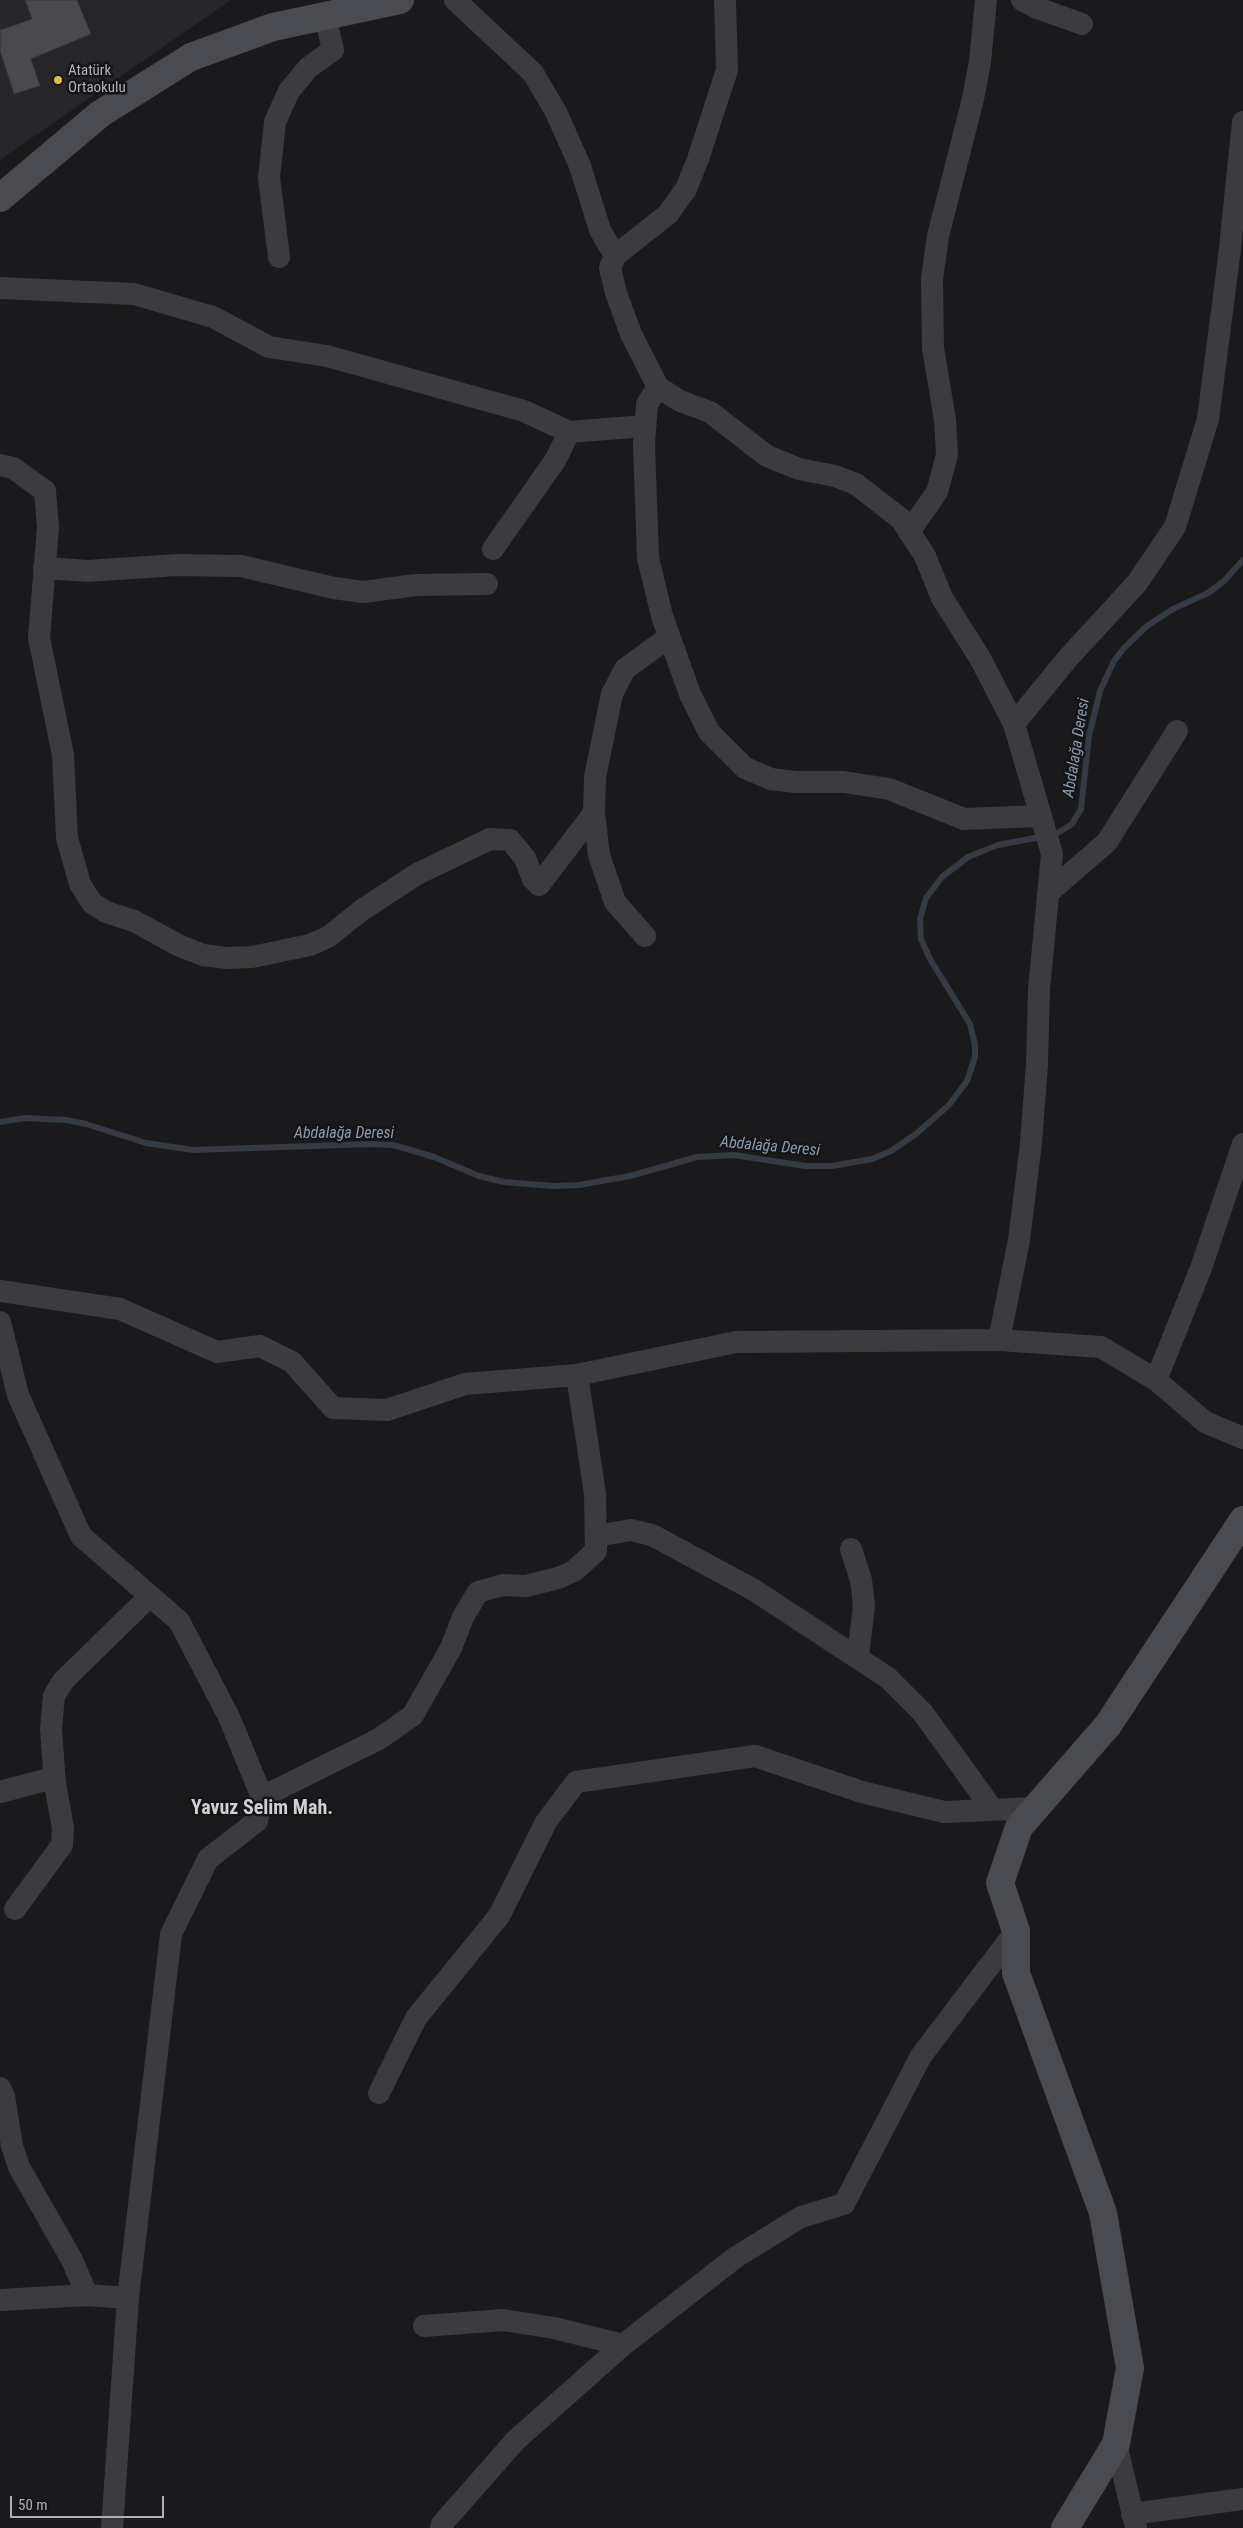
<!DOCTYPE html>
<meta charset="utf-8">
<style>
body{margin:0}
#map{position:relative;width:1243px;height:2528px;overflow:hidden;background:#1a1a1c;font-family:"Roboto Condensed",sans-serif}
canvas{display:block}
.scale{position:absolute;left:10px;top:2496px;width:154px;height:22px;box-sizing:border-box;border:2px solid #aeb1ba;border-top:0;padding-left:6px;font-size:15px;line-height:18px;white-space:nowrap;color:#aeb1ba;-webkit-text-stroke:4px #151517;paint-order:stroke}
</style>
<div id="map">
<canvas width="1243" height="2528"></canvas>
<div class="scale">50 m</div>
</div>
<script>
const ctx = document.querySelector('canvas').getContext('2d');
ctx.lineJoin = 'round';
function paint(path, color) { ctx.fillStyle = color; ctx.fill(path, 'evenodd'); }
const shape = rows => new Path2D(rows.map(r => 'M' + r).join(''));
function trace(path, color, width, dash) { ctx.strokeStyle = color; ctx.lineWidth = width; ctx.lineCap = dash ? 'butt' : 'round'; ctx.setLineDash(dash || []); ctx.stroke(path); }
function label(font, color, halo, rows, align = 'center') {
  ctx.font = font + ' "Roboto Condensed",sans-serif'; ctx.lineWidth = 5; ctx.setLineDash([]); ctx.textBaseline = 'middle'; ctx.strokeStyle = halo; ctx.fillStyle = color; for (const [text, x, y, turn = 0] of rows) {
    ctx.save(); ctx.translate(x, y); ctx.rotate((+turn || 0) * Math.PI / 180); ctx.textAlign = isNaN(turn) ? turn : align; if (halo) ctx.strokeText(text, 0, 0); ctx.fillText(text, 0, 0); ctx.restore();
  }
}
paint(shape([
 [0,0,231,0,0,160]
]), '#262629');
trace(shape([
 [0,1122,25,1118,66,1120,86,1124,146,1143,193,1150,372,1144,393,1145,434,1157,479,1176,504,1182,554,1186,579,1185,630,1176,697,1157,734,1155,805,1166,832,1166,872,1159,891,1151,916,1134,949,1105,967,1081,975,1057,975,1045,970,1024,930,959,921,939,920,919,926,898,942,877,968,857,998,845,1056,834,1072,824,1081,809,1089,736,1100,691,1114,661,1124,648,1147,626,1173,609,1208,593,1224,581,1243,560]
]), '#353b44', 6);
const building = shape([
 [25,0,77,0,91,34,31,59,40,86,14,94,0,51,0,30,32,19,25,0]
]);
paint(building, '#4a4a4e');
trace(building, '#353438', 1);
trace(shape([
 [455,0,533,73,556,112,580,166,600,230,615,256],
 [725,0,727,70,698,159,686,189,668,214,615,256,610,268,616,293,631,334,658,387,680,401,710,412,767,456,799,469,835,476,856,484,901,519,925,556,942,598,980,658,1014,724,1052,854,1039,989,1037,1064,1031,1143,1019,1240,999,1340],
 [1022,0,1037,8,1082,24],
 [279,257,269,178,275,122,289,91,308,68,333,50,325,16],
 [0,288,134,294,213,317,269,347,327,356,524,411,569,432,645,426],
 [658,387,647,404,644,445,648,558,662,616,690,694,709,732,745,768,771,779,795,782,844,782,889,789,964,819,1040,816],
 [0,465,13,468,45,491,48,527,39,638,63,755,67,838,80,884,92,903,106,912,134,921,180,946,203,955,226,958,252,957,310,945,328,937,362,910,417,874,490,839,510,840,525,858,533,879,539,885,594,813],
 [909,532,937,492,947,455,945,420,933,348,932,279,938,236,973,99,980,62,986,0],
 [493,549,556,459,569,432],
 [44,568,88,571,176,565,241,566,334,588,363,592,416,585,487,584],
 [1014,724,1068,658,1137,583,1175,527,1208,419,1229,257,1243,122],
 [1048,893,1107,842,1177,731],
 [645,936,615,902,599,855,594,813,595,777,612,694,625,669,669,637],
 [0,1291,120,1309,217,1352,260,1346,292,1362,333,1408,387,1410,465,1384,577,1375,736,1342,999,1340,1101,1347,1156,1380,1205,1422,1243,1438],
 [0,1322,18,1395,81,1536,179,1621,229,1717,262,1797,257,1821,208,1859,171,1934,128,2298,112,2528],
 [1156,1380,1201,1268,1243,1144],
 [596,1536,631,1530,652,1535,754,1590,888,1678,923,1713,993,1810],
 [851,1549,861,1580,864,1605,858,1657],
 [0,1792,49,1779,54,1771],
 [262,1797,379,1739,413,1715,451,1648,463,1617,478,1592,503,1585,526,1586,558,1578,574,1571,596,1551,595,1494,577,1375],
 [15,1909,62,1845,63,1828,55,1784,51,1729,54,1696,63,1681,150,1596],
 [0,2088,4,2096,12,2146,19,2167,72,2260,87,2295,128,2298],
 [379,2093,416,2018,499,1916,546,1822,576,1782,755,1756,862,1792,944,1812,1035,1808],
 [0,2300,87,2295],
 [424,2326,503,2320,554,2328,623,2345],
 [1116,2444,1136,2527],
 [1132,2514,1243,2499],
 [441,2528,442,2524,516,2440,623,2345,736,2257,801,2217,844,2204,921,2056,1016,1931]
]), '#3c3c40', 22);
trace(shape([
 [0,198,100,114,191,57,273,27,400,0],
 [1065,2528,1116,2444,1130,2368,1103,2213,1016,1973,1016,1931,1000,1883,1019,1827,1108,1725,1243,1520]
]), '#4a4b50', 28);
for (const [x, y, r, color] of [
 [58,80,5,"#dcbc52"]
]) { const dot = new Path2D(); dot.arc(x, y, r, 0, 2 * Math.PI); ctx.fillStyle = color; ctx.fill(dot); trace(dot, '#151517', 2); }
label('15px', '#aeb1ba', '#151517', [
 ["Atatürk",68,71],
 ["Ortaokulu",68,88]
], 'left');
label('italic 16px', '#8a9ab0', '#151517', [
 ["Abdalağa Deresi",1077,748,-81],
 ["Abdalağa Deresi",344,1134],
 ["Abdalağa Deresi",770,1147,5]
]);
label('bold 20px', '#cfd0d6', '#151517', [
 ["Yavuz Selim Mah.",262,1809]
]);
</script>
